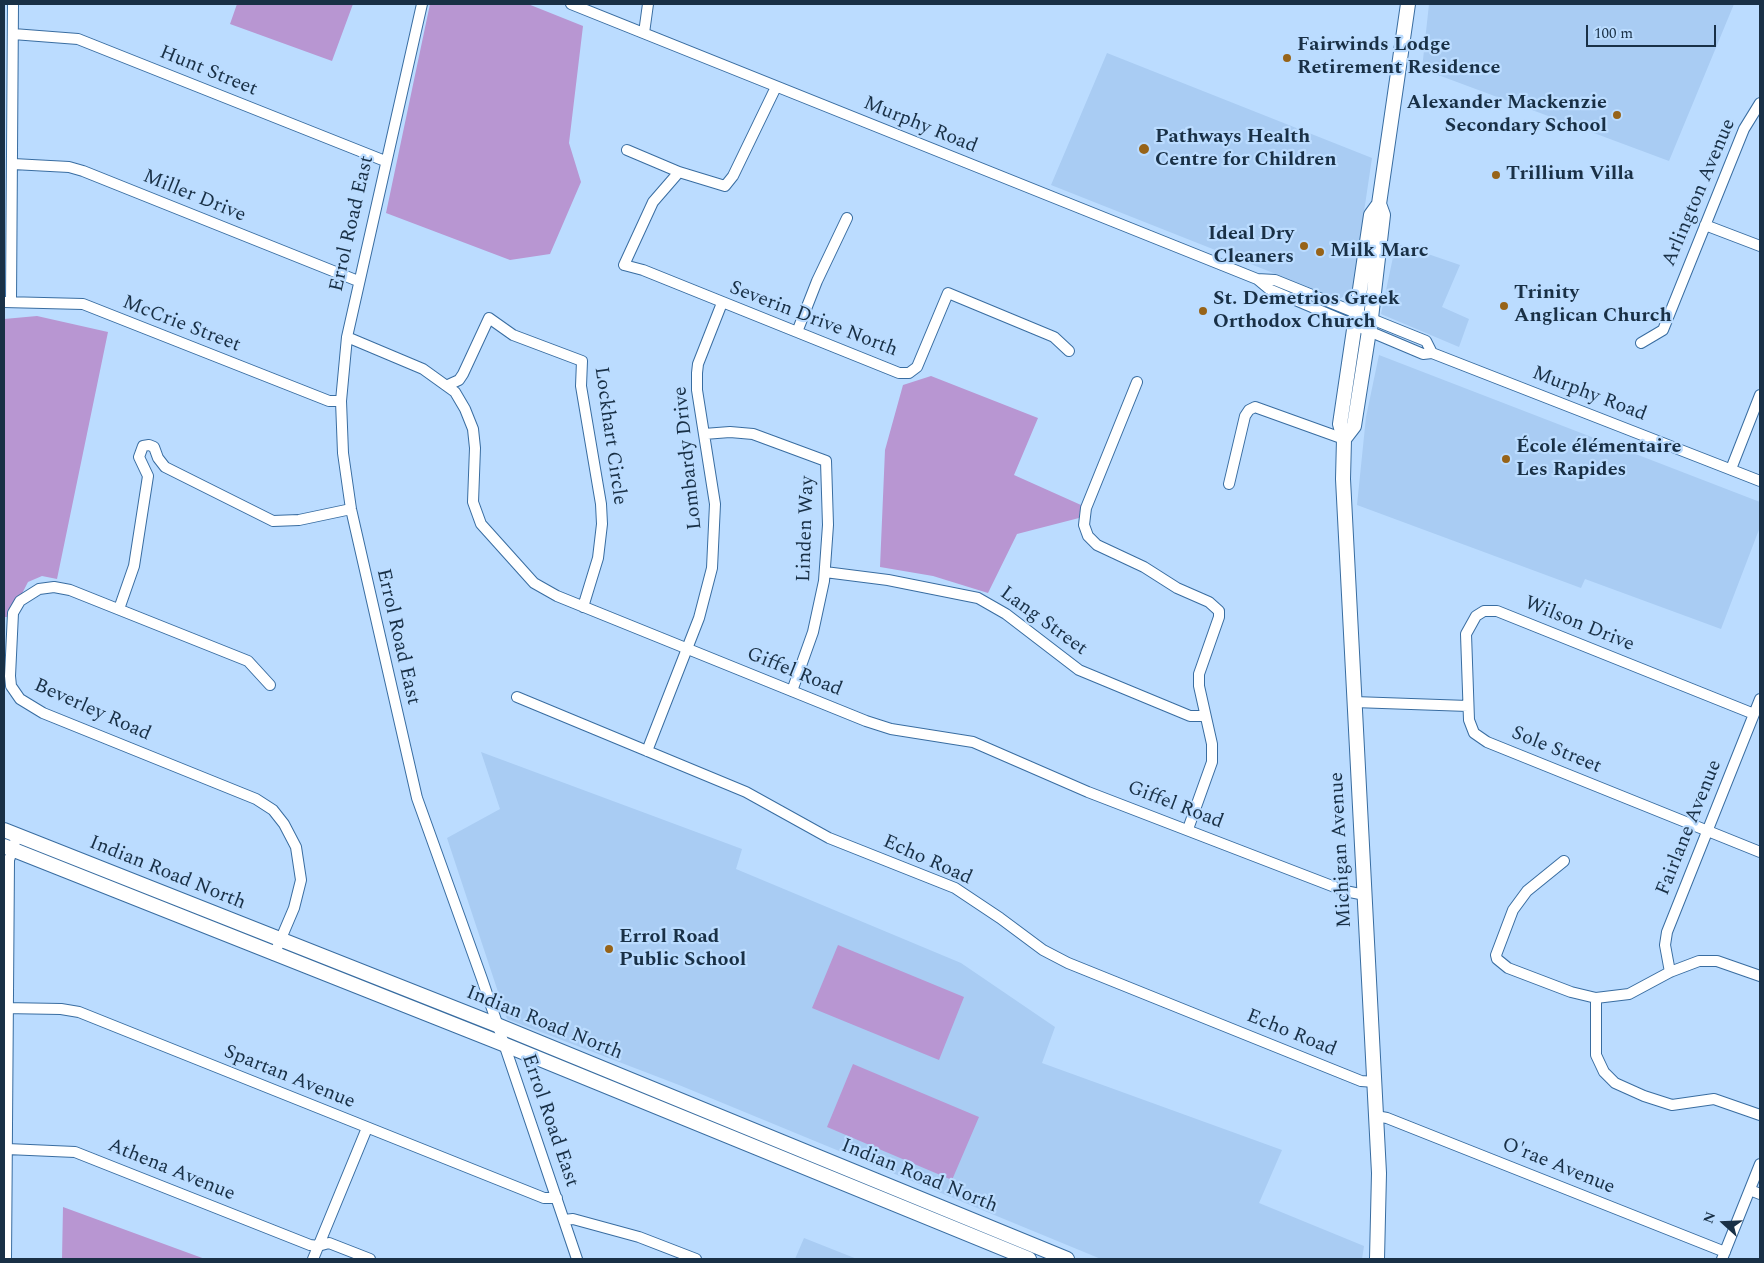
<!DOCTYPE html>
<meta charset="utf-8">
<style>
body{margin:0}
#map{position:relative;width:1764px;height:1263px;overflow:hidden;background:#bbdcff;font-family:Spectral,serif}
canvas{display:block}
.frame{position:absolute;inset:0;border:5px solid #193046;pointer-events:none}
.north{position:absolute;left:1699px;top:1198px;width:50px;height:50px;-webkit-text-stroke:4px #bbdcff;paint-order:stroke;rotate:290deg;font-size:14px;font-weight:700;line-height:20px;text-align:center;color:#193046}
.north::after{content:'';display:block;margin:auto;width:18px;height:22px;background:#193046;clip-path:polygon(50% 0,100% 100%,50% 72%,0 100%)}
.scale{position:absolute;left:1586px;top:25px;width:130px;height:22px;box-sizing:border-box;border:2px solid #193046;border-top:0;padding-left:6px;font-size:15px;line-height:18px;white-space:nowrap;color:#193046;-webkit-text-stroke:4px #bbdcff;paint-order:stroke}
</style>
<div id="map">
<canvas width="1764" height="1263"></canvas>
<div class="frame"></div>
<div class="north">N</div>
<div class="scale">100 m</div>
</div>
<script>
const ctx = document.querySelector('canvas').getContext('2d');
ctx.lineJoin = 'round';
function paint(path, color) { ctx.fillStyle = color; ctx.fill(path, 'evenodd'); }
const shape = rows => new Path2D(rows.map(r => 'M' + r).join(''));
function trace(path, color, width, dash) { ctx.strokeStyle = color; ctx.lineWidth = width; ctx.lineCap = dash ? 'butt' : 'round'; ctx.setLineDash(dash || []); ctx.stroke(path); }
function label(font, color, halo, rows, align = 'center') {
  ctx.font = font + ' Spectral,serif'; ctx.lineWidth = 4.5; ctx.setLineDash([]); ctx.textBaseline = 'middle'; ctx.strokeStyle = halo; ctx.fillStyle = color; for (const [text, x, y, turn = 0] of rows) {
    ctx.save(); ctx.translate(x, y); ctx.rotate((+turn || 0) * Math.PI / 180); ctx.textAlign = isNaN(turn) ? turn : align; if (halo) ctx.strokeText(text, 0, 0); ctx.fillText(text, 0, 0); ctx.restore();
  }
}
paint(shape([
 [1429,4,1734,4,1669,161,1422,69],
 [1107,53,1372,158,1352,292,1339,299,1051,185],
 [1396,243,1460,265,1442,307,1469,319,1459,347,1381,314],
 [1379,355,1760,502,1760,527,1721,629,1585,579,1581,588,1357,505,1366,417],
 [481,752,742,849,736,869,961,963,1055,1027,1042,1063,1282,1150,1259,1203,1364,1246,1362,1259,1101,1259,679,1085,507,1019,447,838,500,809],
 [804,1238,857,1259,795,1259]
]), '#a9ccf3');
paint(shape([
 [237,4,353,4,332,61,230,24],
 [430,4,528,4,583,26,569,143,581,182,550,254,510,260,386,213],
 [37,316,108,332,57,579,42,576,28,582,10,617,4,617,4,319],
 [931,376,1038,418,1014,475,1081,505,1079,518,1017,534,988,593,933,576,880,567,885,450,903,385],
 [838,945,964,997,939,1060,812,1008],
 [853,1064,979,1117,952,1180,827,1127],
 [63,1207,205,1259,62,1259]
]), '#b896d2');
const minor = shape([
 [422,4,347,337,341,401,343,453,351,509,417,798,482,979,577,1259],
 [571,4,1257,279,1269,289,1423,354,1432,353,1760,481],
 [644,33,648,4],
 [13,34,78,39,385,161],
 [627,150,679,172,725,186,733,176,776,87],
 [13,164,69,167,83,171,358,281],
 [679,172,653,202,624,265,643,270,899,373,909,373,917,367,948,293,1054,337,1069,351],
 [1705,225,1760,246],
 [1257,279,1275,280,1426,341,1432,353],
 [11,301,13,4],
 [4,302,83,304,329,401,341,401],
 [797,332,817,281,847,218],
 [347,337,423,369,455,392,465,409,473,429,475,448,473,502,481,524,534,583,557,596,866,721,891,729,973,742,1088,792,1345,891,1365,895],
 [1641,343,1663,330,1744,129,1760,103],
 [1137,382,1086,508,1084,525,1088,536,1097,545,1144,567,1177,588,1209,602,1219,611,1219,617,1199,674,1199,686,1212,744,1212,762,1188,829],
 [448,385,459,380,463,374,489,318,513,335,582,361,581,386,601,504,602,524,598,558,583,607],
 [704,434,730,432,753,434,826,461,828,525,824,581,813,632,792,691],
 [1731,469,1760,395],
 [1229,484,1245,416,1249,410,1255,407,1344,439],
 [825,572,888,580,978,598,1006,614,1079,670,1190,716,1205,716],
 [119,609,134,566,148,476,139,457,143,446,149,445,154,447,158,458,165,467,273,521,299,520,351,509],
 [270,685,248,661,70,590,54,587,39,589,20,601,13,613,10,676,11,686,20,699,43,713,256,799,273,810,284,824,296,847,301,880,294,908,274,955],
 [517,697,746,792,829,838,955,888,1000,918,1043,950,1068,963,1361,1081,1375,1082],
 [1354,702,1468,706],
 [1754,714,1497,611,1484,611,1476,616,1466,634,1469,720,1474,733,1487,742,1760,852],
 [647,751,699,618,712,568,715,504,697,390,697,373,698,364,722,303],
 [1564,861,1527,891,1513,910,1496,955,1497,959,1508,968,1571,992,1596,998,1629,994,1670,972,1699,961,1717,961,1760,976],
 [1670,972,1665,945,1667,932,1760,699],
 [1596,998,1596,1055,1604,1072,1615,1083,1644,1096,1672,1105,1714,1099,1760,1115],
 [4,1008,61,1009,79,1012,544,1198,557,1198],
 [1376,1116,1387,1118,1725,1252],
 [7,1149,75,1152,310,1245,318,1246,329,1243,370,1259],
 [1750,1190,1760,1194],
 [564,1220,573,1219,639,1237,696,1259],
 [6,1259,9,860,17,836],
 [313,1259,367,1128],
 [1722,1259,1760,1164]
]);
const major = shape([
 [1344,439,1354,426,1371,318,1383,215,1379,204],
 [4,830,497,1025,1067,1259],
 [4,846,503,1044,1029,1259],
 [1377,1259,1379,1173,1343,479,1344,439,1340,424,1371,215,1379,204,1408,4]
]);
trace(minor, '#396da1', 12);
trace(major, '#396da1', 16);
trace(minor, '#fff', 10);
trace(major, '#fff', 14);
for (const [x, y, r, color] of [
 [1287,58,5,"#976318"],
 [1617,115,5,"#976318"],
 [1144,149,6,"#976318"],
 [1496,175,5,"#976318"],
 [1304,246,5,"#976318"],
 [1320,252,5,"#976318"],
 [1504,306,5,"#976318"],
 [1203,311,5,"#976318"],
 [1506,459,5,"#976318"],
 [609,949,5,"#976318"]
]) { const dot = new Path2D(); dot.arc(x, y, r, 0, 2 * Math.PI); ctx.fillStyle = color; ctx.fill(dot); trace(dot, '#bbdcff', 2); }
label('bold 20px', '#193046', '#bbdcff', [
 ["Fairwinds Lodge",1297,46],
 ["Retirement Residence",1297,69],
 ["Alexander Mackenzie",1607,104,"right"],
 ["Secondary School",1607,127,"right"],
 ["Pathways Health",1155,138],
 ["Centre for Children",1155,161],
 ["Trillium Villa",1506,175],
 ["Ideal Dry",1294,235,"right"],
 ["Cleaners",1294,258,"right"],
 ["Milk Marc",1330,252],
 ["Trinity",1514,294],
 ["Anglican Church",1514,317],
 ["St. Demetrios Greek",1213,300],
 ["Orthodox Church",1213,323],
 ["École élémentaire",1516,448],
 ["Les Rapides",1516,471],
 ["Errol Road",619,938],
 ["Public School",619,961]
], 'left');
label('20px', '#193046', '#bbdcff', [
 ["Hunt Street",208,72,22],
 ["Murphy Road",920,126,22],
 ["Arlington Avenue",1700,193,-67],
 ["Miller Drive",194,197,22],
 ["Errol Road East",353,224,-77],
 ["Severin Drive North",813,320,21],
 ["McCrie Street",181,325,21],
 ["Murphy Road",1589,395,21],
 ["Lockhart Circle",609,436,82],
 ["Lombardy Drive",689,458,-96],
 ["Linden Way",807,529,-88],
 ["Lang Street",1043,622,36],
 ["Wilson Drive",1579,625,22],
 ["Errol Road East",397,637,77],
 ["Giffel Road",794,673,22],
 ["Beverley Road",92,711,24],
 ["Sole Street",1556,751,22],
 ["Giffel Road",1175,806,21],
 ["Fairlane Avenue",1690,828,-68],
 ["Michigan Avenue",1342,850,-93],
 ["Echo Road",927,861,24],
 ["Indian Road North",167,874,22],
 ["Indian Road North",544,1024,22],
 ["Echo Road",1291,1034,22],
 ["Spartan Avenue",289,1078,22],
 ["Errol Road East",549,1121,71],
 ["O'rae Avenue",1558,1167,22],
 ["Athena Avenue",171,1171,22],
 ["Indian Road North",919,1177,22]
]);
</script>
